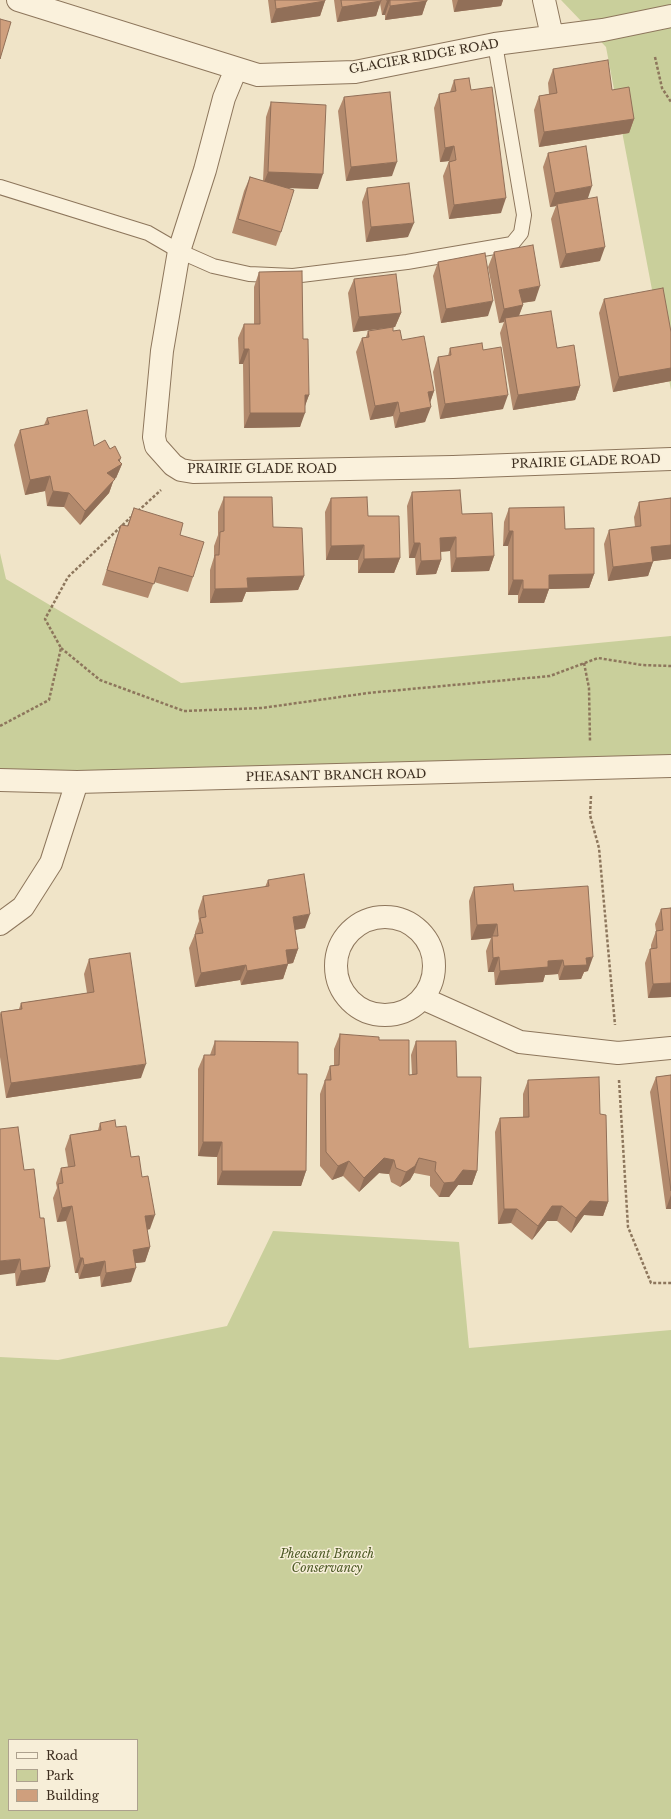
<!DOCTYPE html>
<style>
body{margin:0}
#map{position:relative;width:671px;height:1819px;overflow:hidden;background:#f0e4c8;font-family:"Libre Baskerville",serif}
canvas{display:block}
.legend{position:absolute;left:8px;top:1739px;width:130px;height:72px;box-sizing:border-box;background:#f7eed8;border:1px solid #ada18e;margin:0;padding:5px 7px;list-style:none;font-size:12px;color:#3d2e20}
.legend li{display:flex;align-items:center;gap:8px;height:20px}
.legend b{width:20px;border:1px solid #ada18e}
</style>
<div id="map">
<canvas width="671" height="1819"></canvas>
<ul class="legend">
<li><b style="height:5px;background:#faf1dc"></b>Road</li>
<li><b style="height:11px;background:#c9cf9b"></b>Park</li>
<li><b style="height:11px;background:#cf9f7d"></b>Building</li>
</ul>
</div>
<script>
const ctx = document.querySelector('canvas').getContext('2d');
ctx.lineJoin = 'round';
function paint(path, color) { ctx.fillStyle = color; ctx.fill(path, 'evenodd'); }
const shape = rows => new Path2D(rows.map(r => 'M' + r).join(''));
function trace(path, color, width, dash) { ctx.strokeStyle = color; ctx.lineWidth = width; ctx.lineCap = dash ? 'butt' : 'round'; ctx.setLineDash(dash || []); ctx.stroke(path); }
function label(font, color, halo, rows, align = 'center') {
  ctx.font = font + ' "Libre Baskerville",serif'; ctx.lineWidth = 3; ctx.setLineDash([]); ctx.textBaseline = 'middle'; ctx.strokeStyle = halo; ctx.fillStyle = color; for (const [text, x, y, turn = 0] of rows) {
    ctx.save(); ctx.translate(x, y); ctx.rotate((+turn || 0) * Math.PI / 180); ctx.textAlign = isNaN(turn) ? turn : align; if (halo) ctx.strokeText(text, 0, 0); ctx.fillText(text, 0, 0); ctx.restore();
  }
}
paint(shape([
 [561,0,671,0,671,390,606,47],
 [0,553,6,579,181,683,671,636,671,766,0,780],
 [273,1231,459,1242,469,1348,671,1330,671,1819,0,1819,0,1357,58,1360,227,1326],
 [9,1740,137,1740,137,1810,9,1810]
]), '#c9cf9b');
const service = shape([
 [0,187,148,233,179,251,213,266,249,274,293,276,407,262,512,244,521,233,524,215,495,44]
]);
const minor = shape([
 [18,0,258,75,355,72,495,44,603,30,671,16],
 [544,0,552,36],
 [236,69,224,98,205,170,179,251,162,351,154,437,156,446,173,465,181,470,193,472,453,467,671,459],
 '336 966a49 49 0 1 1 98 0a49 49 0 1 1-98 0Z',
 [0,924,23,907,51,863,77,782],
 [422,998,520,1042,618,1053,671,1048]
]);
const tertiary = shape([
 [0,780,77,782,671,766]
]);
trace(service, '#8d765c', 16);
trace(minor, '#8d765c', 24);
trace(tertiary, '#8d765c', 24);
trace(shape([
 [655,57,662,88,671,102],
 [138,511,161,490],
 [61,648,100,680,184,711,262,708,368,693,550,676,598,658,642,665,671,666],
 [584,663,589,688,590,741],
 [0,726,49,700,61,648,45,619,68,577,131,517],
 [591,796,590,815,599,848,615,1025],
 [619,1080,628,1227,651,1283,671,1283]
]), '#8d765c', 2.5, [3, 2]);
trace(service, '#faf1dc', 14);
trace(minor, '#faf1dc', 22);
trace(tertiary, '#faf1dc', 22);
paint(shape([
 [268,0,325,0,325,1,320,16,271,23],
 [334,0,427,0,422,15,385,20,385,15,382,15,380,3,376,16,337,22],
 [452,0,503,0,501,6,454,12],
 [553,69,612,90,634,119,629,133,539,147,534,110,539,96,549,94,548,83],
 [454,80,471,90,501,213,449,219,443,176,449,161,440,162,434,108,439,94,450,92],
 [344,97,392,176,346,181,338,111],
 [271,102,318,189,287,188,281,232,276,246,232,233,244,191,250,177,263,181,266,117],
 [548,153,588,198,600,261,560,268,551,219,556,206,550,207,543,167],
 [367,188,408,237,366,242,362,202],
 [494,252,535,301,522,303,523,305,519,316,557,348,580,386,575,400,513,410,500,333,504,322,499,323,488,267],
 [438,262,488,316,441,323,433,276],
 [259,272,303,339,309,395,305,405,300,427,244,428,243,364,239,364,238,338,244,324,254,324,254,287],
 [354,279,401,313,395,327,393,327,393,331,402,340,434,391,430,403,425,422,395,428,393,416,370,420,356,352,362,338,366,337,368,331,384,328,353,332,348,293],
 [604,299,671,332,671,381,613,392,599,313],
 [450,348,483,350,503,409,440,419,433,372,438,357,448,356],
 [47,418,94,446,110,449,122,464,116,478,114,479,109,493,80,525,64,507,47,506,45,491,25,495,14,445,20,430,44,425],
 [412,492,462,514,494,556,489,571,451,572,450,551,441,552,441,560,436,574,416,575,415,558,409,558,407,506],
 [224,497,273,527,304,576,298,590,246,592,242,602,210,603,210,570,214,557,214,546,218,535,218,512],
 [331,498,368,516,400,558,394,573,358,573,358,560,326,560,325,512],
 [671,498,671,559,653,561,648,576,608,581,604,544,609,530,635,527,634,517,639,502],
 [134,508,180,535,193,577,188,592,154,582,148,598,102,585,116,539,121,525,127,526],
 [509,508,565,529,594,574,589,588,549,589,544,603,518,603,518,595,508,595,508,546,503,546,504,522],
 [268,880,305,928,295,930,298,949,293,963,288,964,283,979,241,985,240,980,195,987,189,948,195,934,195,932,199,921,198,911,203,896,265,887],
 [474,887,514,891,588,971,584,972,581,979,559,980,558,974,545,975,543,982,495,985,494,972,488,972,486,951,491,938,471,940,469,901],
 [671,908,671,997,648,998,645,963,650,949,651,949,651,945,656,931,655,924,661,909],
 [89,959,141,1078,6,1098,0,1057,0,1014,1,1012,19,1009,21,1003,87,993,84,974],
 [340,1034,379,1040,409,1075,412,1075,411,1055,416,1041,457,1077,477,1171,472,1185,458,1185,449,1197,439,1197,430,1186,430,1176,414,1173,410,1180,400,1187,391,1182,389,1174,379,1173,359,1192,343,1176,332,1180,320,1166,320,1094,330,1066,334,1065,334,1049],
 [215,1041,298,1074,306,1171,301,1186,217,1185,217,1157,198,1156,198,1069,204,1055,210,1055],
 [671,1075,671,1209,666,1209,650,1092,656,1077],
 [528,1080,600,1114,608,1202,603,1216,584,1215,571,1233,557,1221,547,1221,532,1240,511,1223,498,1224,495,1132,500,1118,523,1117,523,1094],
 [100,1123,116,1127,131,1157,150,1229,147,1230,150,1247,145,1262,135,1263,131,1282,101,1287,100,1276,79,1279,78,1273,75,1273,66,1221,57,1222,53,1198,57,1188,56,1183,61,1168,68,1167,65,1149,70,1135,98,1130],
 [24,1170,40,1218,50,1267,45,1282,16,1286,15,1273]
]), '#b2896c');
paint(shape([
 [390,0,385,15,382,15,387,1],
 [424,0,427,0,422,15,385,20,390,6],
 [458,0,503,0,501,6,454,12],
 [325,1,320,16,271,23,276,9],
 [381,1,376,16,337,22,342,7],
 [634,119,629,133,539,147,544,132],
 [454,146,449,161,440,162,445,148],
 [397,162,392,176,346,181,351,167],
 [268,172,323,174,318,189,262,187],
 [592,186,587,201,557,204,556,206,550,207,555,193],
 [506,198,501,213,449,219,454,205],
 [414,223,408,237,366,242,371,227],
 [605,247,600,261,560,268,566,254],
 [540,286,535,301,514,304,519,290],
 [493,301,488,316,441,323,446,309],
 [523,305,517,320,505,318,504,322,499,323,504,309],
 [401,313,395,327,353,332,359,317],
 [244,349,249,349,243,364,239,364],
 [671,368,671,381,613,392,619,377],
 [580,386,575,400,513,410,518,395],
 [434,391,429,405,428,392],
 [305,395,309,395,304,409],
 [508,395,503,409,440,419,445,404],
 [398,402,393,416,370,420,375,406],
 [431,407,425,422,395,428,400,413],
 [250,413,305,413,300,427,244,428],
 [121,458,118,466,122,464,116,478,114,479,109,493,80,525,85,511,107,473,118,460],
 [50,476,45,491,25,495,30,480],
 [53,491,69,493,64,507,47,506],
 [509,531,513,531,508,546,503,546],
 [456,537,450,551,435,552,440,538],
 [414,543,420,543,415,558,409,558],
 [364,545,358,560,326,560,331,546],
 [671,545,671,559,646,562,651,547],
 [494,556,489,571,451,572,456,558],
 [400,558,394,573,358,573,364,559],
 [441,560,436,574,416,575,421,561],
 [653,562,648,576,608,581,613,567],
 [594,574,589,588,549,589,544,603,518,603,523,589,549,575],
 [304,576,298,590,246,592,242,602,210,603,215,589,247,578],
 [513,580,523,580,518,595,508,595],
 [310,914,305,928,288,931,293,917],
 [497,924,492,938,492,936,491,938,471,940,477,925],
 [298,949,293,963,281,965,286,950],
 [499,957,494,972,488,972,493,958],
 [593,957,588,971,584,972,581,979,559,980,564,966,586,958],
 [563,960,558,974,545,975,543,982,495,985,500,971,548,961],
 [288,964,283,979,241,985,247,971],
 [246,965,240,980,195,987,201,973],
 [671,983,671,997,648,998,653,984],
 [146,1064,141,1078,6,1098,11,1083],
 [203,1142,222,1142,217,1157,198,1156],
 [384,1158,394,1160,389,1174,379,1173,359,1192,364,1178],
 [419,1158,414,1173,410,1180,400,1187,406,1172],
 [349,1161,343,1176,332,1180,338,1166],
 [463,1170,477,1171,472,1185,458,1185,449,1197,439,1197,444,1183],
 [222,1171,306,1171,301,1186,217,1185],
 [671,1195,671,1209,666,1209],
 [590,1201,608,1202,603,1216,584,1215,571,1233,576,1218],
 [72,1206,66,1221,57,1222,62,1208],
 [552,1206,562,1206,557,1221,547,1221,532,1240,538,1226],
 [504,1209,517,1209,511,1223,498,1224],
 [155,1215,150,1229,140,1231,145,1216],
 [150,1247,145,1262,128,1264,133,1250],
 [80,1258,83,1258,78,1273,75,1273],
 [20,1259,15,1273,0,1275,0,1261],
 [105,1261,100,1276,79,1279,84,1265],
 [50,1267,45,1282,16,1286,21,1271],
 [136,1268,131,1282,101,1287,106,1273]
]), '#916f58');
const building = shape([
 [275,0,325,0,325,1,276,9,275,0],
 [341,0,381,0,381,1,342,7,341,0],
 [387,0,427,0,427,1,390,6,390,0,387,1,387,0],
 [0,19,11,22,0,59,0,19],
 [608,60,612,90,629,87,634,119,544,132,539,96,557,93,553,69,608,60],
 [469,78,471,90,492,87,506,198,454,205,449,162,456,160,454,146,445,148,439,94,456,91,454,80,469,78],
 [390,92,397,162,351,167,344,97,390,92],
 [271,102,326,105,323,174,268,172,271,102],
 [586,146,592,186,555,193,548,153,586,146],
 [250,177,294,190,281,232,238,219,250,177],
 [409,183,414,223,371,227,367,188,409,183],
 [597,197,605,247,566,254,557,204,597,197],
 [533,245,540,286,519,290,523,305,504,309,494,252,533,245],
 [485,253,493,301,446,309,438,262,485,253],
 [302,271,303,339,308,339,309,395,305,395,305,413,250,413,249,349,244,349,244,324,260,324,259,272,302,271],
 [396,274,401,313,359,317,354,279,396,274],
 [663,288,671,332,671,368,619,377,604,299,663,288],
 [551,311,557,348,574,345,580,386,518,395,505,318,551,311],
 [393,327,393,331,400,330,402,340,424,336,434,391,428,392,431,407,400,413,398,402,375,406,362,338,369,337,368,331,393,327],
 [482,343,483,350,501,347,508,395,445,404,438,357,451,355,450,348,482,343],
 [87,410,94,446,105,440,110,449,115,446,121,458,118,460,122,464,107,473,115,479,85,511,69,493,53,491,50,476,30,480,20,430,49,424,47,418,87,410],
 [460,490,462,514,492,513,494,556,456,558,456,537,440,538,441,560,421,561,420,543,414,543,412,492,460,490],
 [224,497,272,497,273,527,302,528,304,576,247,578,248,588,215,589,215,555,219,555,220,532,224,531,224,497],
 [367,497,368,516,399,516,400,558,364,559,364,545,331,546,331,498,367,497],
 [671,498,671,545,651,547,653,562,613,567,609,530,641,526,639,502,671,498],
 [564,507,565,529,594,528,594,574,549,575,549,589,523,589,523,580,513,580,513,531,509,531,509,508,564,507],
 [134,508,183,523,180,535,204,542,193,577,159,567,154,584,107,570,121,525,128,526,134,508],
 [304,874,310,914,293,917,298,949,286,950,288,964,247,971,246,965,201,973,195,934,203,933,200,918,206,917,203,896,269,886,268,880,304,874],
 [513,884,514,891,588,886,593,957,586,958,587,965,564,966,563,960,548,961,548,967,500,971,499,957,493,958,492,936,498,936,497,924,477,925,474,887,513,884],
 [671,908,671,983,653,984,650,949,657,948,656,931,663,930,661,909,671,908],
 [130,953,146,1064,11,1083,1,1012,22,1009,21,1003,94,992,89,959,130,953],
 [340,1034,379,1037,379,1040,409,1040,409,1075,417,1074,416,1041,456,1041,457,1077,481,1077,477,1171,463,1170,454,1182,444,1183,435,1171,436,1162,419,1158,415,1166,406,1172,396,1168,394,1160,384,1158,364,1178,349,1161,338,1166,326,1152,325,1080,331,1080,330,1066,339,1065,340,1034],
 [215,1041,298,1042,298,1074,307,1074,306,1171,222,1171,222,1142,203,1142,204,1055,215,1055,215,1041],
 [671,1075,671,1191,656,1077,671,1075],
 [599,1077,600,1114,606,1115,608,1202,590,1201,576,1218,562,1206,552,1206,538,1226,517,1209,504,1209,500,1118,529,1117,528,1080,599,1077],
 [115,1120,116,1127,126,1126,131,1157,139,1156,142,1177,148,1176,155,1215,145,1216,150,1247,133,1250,136,1268,106,1273,105,1261,84,1265,83,1258,80,1258,72,1206,62,1208,58,1184,63,1183,61,1168,75,1166,70,1135,101,1130,100,1123,115,1120],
 [18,1127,24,1170,34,1169,40,1218,44,1218,50,1267,21,1271,20,1259,0,1261,0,1129,18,1127]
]);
paint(building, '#cf9f7d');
trace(building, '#916f58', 1);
label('12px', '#3d2e20', '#f7eed8', [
 ["GLACIER RIDGE ROAD",424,57,-10],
 ["PRAIRIE GLADE ROAD",586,462,-2],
 ["PRAIRIE GLADE ROAD",262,470],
 ["PHEASANT BRANCH ROAD",336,776,-1]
]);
label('italic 12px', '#4d5a26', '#f7eed8', [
 ["Pheasant Branch",327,1555],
 ["Conservancy",327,1569]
]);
</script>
